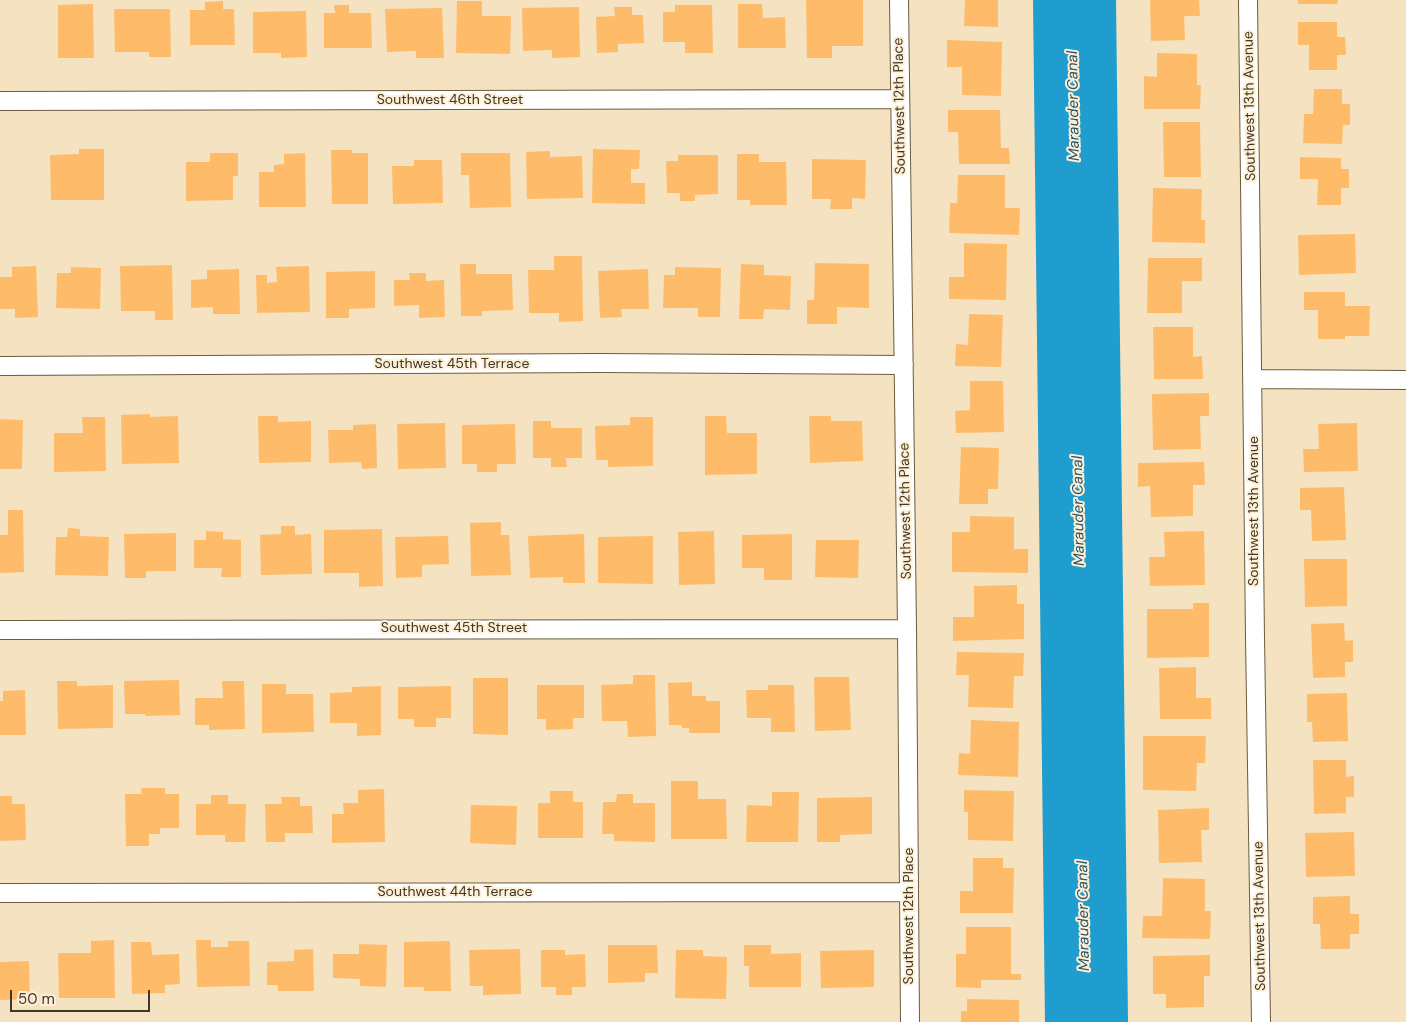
<!DOCTYPE html>
<style>
body{margin:0}
#map{position:relative;width:1406px;height:1022px;overflow:hidden;background:#f4e2c1;font-family:"DM Sans",sans-serif}
canvas{display:block}
.scale{position:absolute;left:10px;top:990px;width:140px;height:22px;box-sizing:border-box;border:2px solid #3e372a;border-top:0;padding-left:6px;font-size:15px;line-height:18px;white-space:nowrap;color:#3e372a;-webkit-text-stroke:4px #feefd5;paint-order:stroke}
</style>
<div id="map">
<canvas width="1406" height="1022"></canvas>
<div class="scale">50 m</div>
</div>
<script>
const ctx = document.querySelector('canvas').getContext('2d');
ctx.lineJoin = 'round';
function paint(path, color) { ctx.fillStyle = color; ctx.fill(path, 'evenodd'); }
const shape = rows => new Path2D(rows.map(r => 'M' + r).join(''));
function trace(path, color, width, dash) { ctx.strokeStyle = color; ctx.lineWidth = width; ctx.lineCap = dash ? 'butt' : 'round'; ctx.setLineDash(dash || []); ctx.stroke(path); }
function label(font, color, halo, rows, align = 'center') {
  ctx.font = font + ' "DM Sans",sans-serif'; ctx.lineWidth = 4; ctx.setLineDash([]); ctx.textBaseline = 'middle'; ctx.strokeStyle = halo; ctx.fillStyle = color; for (const [text, x, y, turn = 0] of rows) {
    ctx.save(); ctx.translate(x, y); ctx.rotate((+turn || 0) * Math.PI / 180); ctx.textAlign = isNaN(turn) ? turn : align; if (halo) ctx.strokeText(text, 0, 0); ctx.fillText(text, 0, 0); ctx.restore();
  }
}
paint(shape([
 [1033,0,1116,0,1128,1022,1045,1022]
]), '#1e9dce');
paint(shape([
 [806,0,863,0,863,46,832,46,832,58,807,58],
 [965,0,998,0,998,27,964,26],
 [1150,0,1199,0,1200,16,1184,16,1185,40,1151,41],
 [1298,0,1338,0,1337,4,1298,4],
 [223,1,223,9,234,9,235,45,190,45,190,10,205,10,205,2],
 [457,1,482,1,482,16,511,16,510,54,456,53],
 [93,4,94,58,58,58,58,5],
 [738,4,762,4,763,18,785,17,786,48,738,48],
 [334,5,349,5,349,13,371,13,372,48,324,48,324,13,335,13],
 [675,5,712,5,713,53,685,53,685,42,663,42,663,12,675,12],
 [579,7,580,57,552,58,552,50,523,51,522,8],
 [614,7,632,7,632,15,643,15,644,43,618,44,618,52,597,53,596,17,615,16],
 [442,8,444,58,416,58,416,51,387,52,385,9],
 [114,9,170,9,171,57,149,57,149,52,115,52],
 [306,11,307,57,281,58,281,53,253,53,253,12],
 [1298,22,1337,22,1337,37,1345,37,1346,55,1337,55,1337,70,1309,70,1309,45,1298,45],
 [947,40,1002,42,1001,96,962,95,962,67,947,67],
 [1157,53,1197,54,1197,85,1201,85,1200,109,1144,109,1144,76,1157,77],
 [1314,89,1342,89,1342,104,1350,104,1350,125,1343,125,1342,144,1303,143,1304,114,1313,114],
 [948,110,1000,110,1001,148,1009,148,1010,164,959,164,958,132,948,132],
 [1163,122,1200,122,1201,177,1164,177],
 [79,149,104,149,104,200,51,200,50,155,79,154],
 [593,149,640,150,639,169,631,169,631,183,645,183,645,204,592,203],
 [331,150,352,150,352,153,368,153,368,204,332,204],
 [550,151,550,157,582,156,583,198,527,199,526,152],
 [210,153,238,153,238,176,233,176,233,200,186,201,186,162,210,162],
 [305,153,306,207,259,207,259,172,274,172,274,165,284,164,284,154],
 [461,153,510,153,511,207,470,208,469,175,461,175],
 [737,154,759,154,759,162,786,162,787,205,750,205,750,200,737,200],
 [678,155,718,155,718,194,695,195,695,201,680,201,680,193,667,193,666,161,678,161],
 [1300,157,1341,158,1341,169,1349,169,1349,188,1341,188,1341,205,1317,205,1318,179,1300,179],
 [812,159,866,160,865,199,852,198,852,209,830,209,831,199,812,199],
 [414,160,442,160,443,203,393,204,392,166,414,166],
 [958,175,1005,175,1005,208,1020,208,1019,235,949,233,950,203,957,203],
 [1153,188,1202,189,1201,220,1205,220,1205,243,1152,242],
 [1355,234,1356,273,1299,275,1298,235],
 [964,243,1007,244,1006,300,949,299,949,277,964,277],
 [554,256,582,256,583,321,559,322,559,313,529,313,528,270,554,270],
 [1148,258,1202,258,1202,281,1182,281,1182,313,1147,313],
 [815,263,869,264,869,308,837,307,837,324,807,324,807,300,814,300],
 [460,264,476,264,476,274,512,274,513,310,482,311,482,316,461,316],
 [741,264,764,265,764,275,791,276,790,310,764,309,763,319,739,319],
 [172,265,173,320,155,320,155,311,121,311,120,266],
 [36,266,38,317,15,318,15,309,0,309,0,277,12,277,12,267],
 [309,266,310,312,257,313,256,275,267,275,267,283,277,282,276,267],
 [71,267,101,268,100,309,56,308,57,273,71,273],
 [675,267,721,268,720,317,698,317,698,308,663,308,664,275,675,275],
 [239,269,240,314,213,314,213,307,191,308,191,280,207,279,207,270],
 [648,269,649,309,621,309,622,317,600,318,598,271],
 [375,271,375,308,349,309,349,318,326,318,326,272],
 [409,273,426,273,426,281,444,280,445,317,419,318,419,305,394,306,394,280,410,280],
 [1304,292,1345,292,1345,306,1370,306,1369,336,1345,336,1345,339,1318,339,1318,310,1304,310],
 [969,314,1003,315,1001,367,955,366,956,344,968,345],
 [1153,327,1193,327,1193,357,1202,356,1203,379,1154,379],
 [970,381,1003,381,1004,432,956,433,955,411,970,410],
 [1209,393,1209,416,1200,416,1201,449,1153,450,1152,394],
 [150,414,150,417,178,416,179,463,122,464,121,415],
 [258,416,278,416,278,422,311,421,311,462,259,463],
 [705,416,726,416,727,433,757,433,757,474,705,475],
 [809,416,831,416,831,421,862,421,863,461,810,463],
 [82,417,105,417,106,471,54,472,54,433,83,433],
 [630,417,653,417,653,466,608,467,608,460,596,460,595,426,630,425],
 [0,419,23,420,22,469,0,469],
 [533,421,551,421,551,428,582,428,582,458,566,458,567,467,551,467,551,458,533,458],
 [445,423,446,468,398,469,397,424],
 [1357,423,1358,471,1304,472,1303,449,1319,449,1318,424],
 [376,424,377,468,362,469,361,462,329,463,328,430,353,430,353,425],
 [515,424,516,464,497,464,497,472,477,472,477,464,462,464,462,425],
 [961,447,999,448,998,489,988,489,988,504,959,504],
 [1204,462,1205,485,1193,485,1193,516,1151,517,1150,486,1138,487,1138,463],
 [1344,487,1346,540,1312,541,1311,510,1300,510,1300,488],
 [8,510,23,510,24,572,0,573,0,535,8,535],
 [970,516,1014,517,1014,549,1028,549,1028,573,952,572,952,532,970,532],
 [501,522,501,535,509,535,511,575,471,576,470,523],
 [281,526,295,526,295,535,311,534,312,574,261,575,260,535,281,534],
 [68,528,80,529,80,536,109,537,108,576,55,575,56,537,67,537],
 [382,529,383,586,359,587,359,573,324,573,324,530],
 [206,531,223,532,223,539,241,540,241,577,221,577,222,568,194,568,194,540,206,540],
 [714,531,715,584,679,585,678,532],
 [1204,531,1205,585,1150,586,1149,557,1165,557,1164,532],
 [176,533,176,571,146,571,146,578,125,578,124,534],
 [584,534,585,583,563,583,563,577,530,578,528,536],
 [792,534,792,580,764,580,764,568,742,568,742,535],
 [448,536,449,564,422,565,422,577,396,578,395,537],
 [653,536,653,584,598,583,598,537],
 [816,540,859,540,858,578,815,577],
 [1304,559,1347,559,1347,606,1305,607],
 [1017,585,1017,604,1024,604,1024,639,953,641,953,617,974,617,974,586],
 [1193,603,1209,603,1209,657,1147,658,1147,609,1193,609],
 [1344,623,1345,641,1353,640,1353,662,1345,662,1345,677,1313,678,1311,624],
 [957,652,1024,653,1023,676,1014,676,1013,708,968,707,969,675,956,675],
 [1196,667,1196,698,1211,698,1211,719,1160,719,1159,668],
 [633,675,655,675,656,736,628,737,627,721,602,721,601,685,633,684],
 [814,677,849,677,851,730,815,731],
 [473,678,508,678,508,735,473,734],
 [179,680,180,715,145,716,145,714,125,714,124,681],
 [57,681,77,681,77,686,113,685,113,728,58,729],
 [222,681,244,681,245,729,209,730,209,725,195,725,195,698,223,698],
 [692,682,692,696,706,696,706,701,720,701,720,733,689,733,689,728,682,728,682,725,669,725,668,683],
 [262,684,286,684,286,694,313,694,314,732,262,733],
 [537,685,584,685,584,718,573,718,573,729,546,730,546,719,537,719],
 [768,685,794,685,795,732,771,732,771,718,747,718,746,690,768,690],
 [381,686,381,735,357,736,357,723,330,723,330,693,352,692,352,687],
 [451,686,451,718,436,718,436,727,414,727,414,719,398,719,398,687],
 [25,690,26,735,0,735,0,701,3,701,3,691],
 [1347,693,1348,741,1313,742,1312,722,1307,722,1307,694],
 [971,720,1019,722,1018,777,958,775,959,753,970,754],
 [1143,736,1206,736,1205,763,1197,763,1196,791,1143,790],
 [1313,760,1346,760,1346,777,1354,776,1354,797,1346,797,1346,813,1314,814],
 [671,781,698,781,698,799,726,799,727,839,671,839],
 [141,788,165,788,165,794,179,794,179,828,160,828,160,834,149,834,149,846,126,846,125,794,142,794],
 [384,789,385,842,332,843,332,814,344,814,343,803,358,803,358,790],
 [964,790,1014,791,1013,841,968,840,968,812,964,812],
 [550,791,573,791,573,802,583,802,583,838,538,838,538,803,550,803],
 [772,792,799,792,798,842,746,842,747,805,772,806],
 [617,794,633,794,633,803,655,803,655,842,614,841,614,834,602,834,603,802,616,802],
 [211,795,228,795,228,804,246,804,245,842,225,842,225,835,196,835,196,804,211,804],
 [0,796,12,796,12,804,25,804,26,840,0,841],
 [281,797,300,797,300,806,312,806,313,833,285,833,285,842,266,842,265,804,282,804],
 [872,797,872,834,840,835,840,842,817,842,817,798],
 [471,805,517,806,516,845,470,843],
 [1209,808,1209,830,1201,830,1202,862,1159,863,1158,810],
 [1354,832,1355,876,1306,877,1305,833],
 [973,858,1003,858,1003,868,1014,868,1013,913,960,913,960,891,973,891],
 [1163,878,1205,879,1205,911,1211,911,1210,939,1142,938,1143,916,1162,916],
 [1350,896,1350,914,1359,914,1359,934,1350,934,1350,949,1321,949,1320,924,1313,924,1313,897],
 [966,927,1011,927,1011,974,1021,974,1021,980,981,980,981,988,956,987,956,954,966,954],
 [114,940,115,998,59,998,58,953,91,953,91,941],
 [196,940,211,940,211,947,228,947,228,941,249,941,250,986,197,987],
 [450,941,451,991,424,991,424,987,404,987,404,942],
 [131,942,151,942,152,955,179,954,180,984,165,985,165,993,132,994],
 [359,944,387,945,386,987,360,986,360,979,333,978,333,954,359,954],
 [608,945,657,945,658,973,645,973,645,982,608,983],
 [744,945,771,945,771,954,801,953,801,987,749,987,749,966,744,966],
 [313,949,314,991,278,991,278,985,267,985,267,962,294,961,294,950],
 [520,949,521,994,483,995,483,986,470,986,469,950],
 [541,950,565,950,565,955,585,954,586,987,572,987,572,995,556,995,556,987,541,987],
 [676,950,703,950,703,956,727,957,726,999,675,998],
 [874,950,874,987,821,988,820,951],
 [1210,955,1210,976,1204,976,1204,1007,1166,1008,1166,994,1153,994,1153,956],
 [29,961,30,999,0,1000,0,962],
 [967,999,1019,1000,1019,1022,961,1022,961,1011,967,1011]
]), '#febc6b');
const street = shape([
 [899,0,907,629,910,1022],
 [1248,0,1255,638,1261,1022],
 [0,101,900,99],
 [0,366,600,363,904,365],
 [1253,379,1406,380],
 [0,630,907,629],
 [0,893,909,892]
]);
trace(street, '#6b5c3f', 20);
trace(street, '#fff', 18);
label('14px', '#3e372a', '#feefd5', [
 ["Southwest 46th Street",450,100],
 ["Southwest 12th Place",900,106,-91],
 ["Southwest 13th Avenue",1250,106,-91],
 ["Southwest 45th Terrace",452,364],
 ["Southwest 12th Place",906,511,-91],
 ["Southwest 13th Avenue",1254,511,-90],
 ["Southwest 45th Street",454,628],
 ["Southwest 44th Terrace",455,892],
 ["Southwest 12th Place",909,916,-90],
 ["Southwest 13th Avenue",1260,916,-91]
]);
label('italic 15px', '#26546a', '#feefd5', [
 ["Marauder Canal",1074,106,-91],
 ["Marauder Canal",1079,511,-91],
 ["Marauder Canal",1084,916,-91]
]);
</script>
